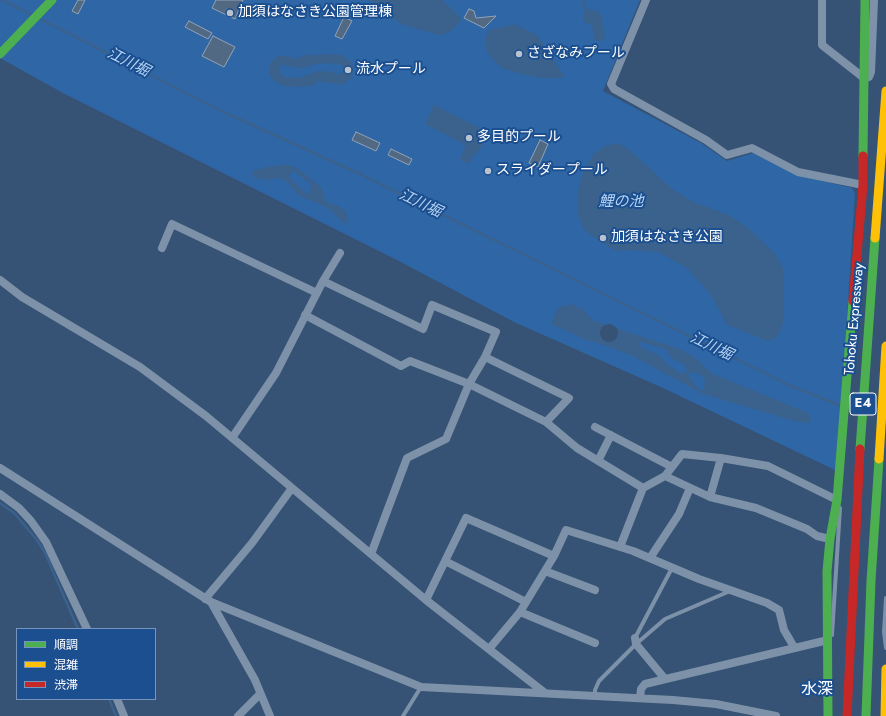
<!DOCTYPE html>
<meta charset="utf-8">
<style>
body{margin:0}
#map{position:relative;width:886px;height:716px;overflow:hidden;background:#365274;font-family:Jost,"Noto Sans JP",sans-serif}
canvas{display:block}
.legend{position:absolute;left:16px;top:628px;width:140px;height:72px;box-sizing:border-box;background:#1b4f8f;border:1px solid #7695bc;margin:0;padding:5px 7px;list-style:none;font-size:12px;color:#fff}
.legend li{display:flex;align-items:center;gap:8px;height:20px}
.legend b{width:20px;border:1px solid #7695bc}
</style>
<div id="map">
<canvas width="886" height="716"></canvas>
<ul class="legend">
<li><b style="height:5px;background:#4caf50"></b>順調</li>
<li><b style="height:5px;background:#ffc107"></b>混雑</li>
<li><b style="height:5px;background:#c62828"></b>渋滞</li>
</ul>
</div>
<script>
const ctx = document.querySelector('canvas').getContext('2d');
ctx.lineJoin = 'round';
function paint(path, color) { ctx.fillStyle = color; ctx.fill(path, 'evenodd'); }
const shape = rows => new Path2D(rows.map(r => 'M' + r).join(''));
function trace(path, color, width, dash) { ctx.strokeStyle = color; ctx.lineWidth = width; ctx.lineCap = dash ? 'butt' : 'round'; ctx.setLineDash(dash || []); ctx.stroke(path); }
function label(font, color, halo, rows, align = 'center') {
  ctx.font = font + ' Jost,"Noto Sans JP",sans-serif'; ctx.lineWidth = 4; ctx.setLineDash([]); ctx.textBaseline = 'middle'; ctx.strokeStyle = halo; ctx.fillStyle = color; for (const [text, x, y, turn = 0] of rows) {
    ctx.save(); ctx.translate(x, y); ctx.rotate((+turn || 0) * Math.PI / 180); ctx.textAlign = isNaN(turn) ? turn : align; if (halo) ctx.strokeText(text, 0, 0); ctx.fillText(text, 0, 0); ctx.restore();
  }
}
paint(shape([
 [0,0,640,0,603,91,701,143,727,161,753,153,802,176,852,188,855,193,837,471,663,388,514,322,399,261,61,92,0,58]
]), '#2f66a5');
paint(shape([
 [370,0,442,0,462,19,454,28,445,34,439,35,404,25,387,15],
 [585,9,597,11,602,17,605,38,601,41,594,40,592,26,583,21],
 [515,24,538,36,564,76,562,78,541,78,521,74,502,68,492,59,486,49,485,41,489,30],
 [310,54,311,56,321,54,341,55,350,61,354,67,352,77,342,85,319,81,316,82,314,85,301,87,283,86,273,80,269,74,269,64,278,56,288,56,293,59],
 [319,63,339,64,343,67,343,72,338,75,332,72,318,71,300,78,286,77,279,73,279,69,283,64,291,67,303,68],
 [434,105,488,132,477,154,474,153,469,164,460,160,465,147,464,144,425,124],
 [615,143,626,147,671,188,693,202,728,215,747,227,775,254,783,268,784,304,783,324,777,337,768,341,727,325,711,295,687,268,658,252,633,250,616,251,599,241,584,229,577,213,577,196,581,178,593,155,605,146],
 [279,165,289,165,298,169,321,187,326,202,339,206,346,212,348,224,343,222,327,207,298,195,288,182,278,178,266,180,255,178,252,173,254,170],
 [294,171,310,183,311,188,309,194,305,193,289,177,290,173],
 [572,304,584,310,592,320,682,350,697,359,711,373,808,413,811,419,810,422,806,423,788,419,703,394,631,355,595,342,589,341,551,324,558,308],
 [640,342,666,349,671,358,685,365,687,371,682,374,669,366,660,356,641,347,639,344],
 [693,372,703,376,705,380,704,390,699,390,687,374]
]), '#3b618d');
paint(shape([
 '600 333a9 9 0 1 1 18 0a9 9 0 1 1-18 0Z'
]), '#365274');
trace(shape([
 [2,0,32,15],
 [583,0,586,9],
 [38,18,226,113,360,174,789,385,839,405],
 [0,503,14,513,37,540,45,553,78,629],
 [109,699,116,716]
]), '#3b618d', 2.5);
const building = shape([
 [78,0,85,0,78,14,72,11,78,0],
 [216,0,243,0,235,19,212,8,216,0],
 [469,9,474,11,476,18,496,16,484,28,464,18,469,9],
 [344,17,352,21,342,39,335,36,344,17],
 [189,21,212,33,208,39,185,27,189,21],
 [213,36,235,47,224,67,202,56,213,36],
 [356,132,380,143,376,151,352,140,356,132],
 [540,140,548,144,538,167,529,163,540,140],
 [391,149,412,159,409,165,388,155,391,149]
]);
paint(building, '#526984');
trace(building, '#92a2b6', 1);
trace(shape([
 [886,598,884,632,886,648],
 [832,635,840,508],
 [635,638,672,568],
 [595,696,595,690,599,681,636,644,665,619,730,591],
 [403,716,421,687]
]), '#7d92a8', 4);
trace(shape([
 [646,0,611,84,614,89,706,140,727,155,752,148,798,172,863,185],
 [822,0,822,45,864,78,869,77,871,72,874,0],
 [162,248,172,224,317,293],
 [0,280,22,297,140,367,206,416,426,600,545,693],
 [323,281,340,253],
 [305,315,401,366,410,361,469,384,546,422,577,448,643,488,620,547],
 [595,427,672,467],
 [232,438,276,373,323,281,423,329,432,305,496,332,485,357],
 [721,458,768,466,837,500],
 [598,461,611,435],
 [0,468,211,602,421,687,673,700,716,704,776,716],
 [643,488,665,476,682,454,721,458,710,497,665,476],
 [0,494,19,508,31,521,46,542,87,629],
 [710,497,756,508,807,529,817,536,830,539],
 [371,554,407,458,446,439,469,384,485,357,569,398,546,422],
 [650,558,679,514,690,488],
 [445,561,526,602],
 [545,571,595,590],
 [205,599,252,543,292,488],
 [426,600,466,518,554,556],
 [211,602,255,680,270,716],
 [520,612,595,643],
 [635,638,636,644,665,679],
 [489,649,520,612,554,556,566,530,633,551,699,579,767,603,779,610,784,630,794,647],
 [640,698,641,689,645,684,828,640],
 [117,699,124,716],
 [238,716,260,694]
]), '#7d92a8', 8);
trace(shape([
 [0,54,52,0],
 [863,156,865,0],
 [860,449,875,238],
 [828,716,827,571,830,539,837,500,853,301],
 [866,716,871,581,879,459]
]), '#4caf50', 9);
trace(shape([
 [875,238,886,91],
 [879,459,886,346],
 [885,716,886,669]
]), '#ffc107', 9);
trace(shape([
 [853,301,863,185,863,156],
 [847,716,860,449]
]), '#c62828', 9);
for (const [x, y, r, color] of [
 [230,13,4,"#b9c2ce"],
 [519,54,4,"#b9c2ce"],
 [348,70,4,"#b9c2ce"],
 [469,138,4,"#b9c2ce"],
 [488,171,4,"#b9c2ce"],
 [603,238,4,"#b9c2ce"]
]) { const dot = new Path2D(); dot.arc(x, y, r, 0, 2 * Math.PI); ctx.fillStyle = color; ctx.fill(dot); trace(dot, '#1b4f8f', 1.5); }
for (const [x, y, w] of [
 [863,404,26]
]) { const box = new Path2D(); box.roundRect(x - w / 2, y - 11, w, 22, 3); ctx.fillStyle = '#1b4f8f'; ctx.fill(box); trace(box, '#fff', 1); }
label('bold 13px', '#fff', null, [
 ["E4",863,404]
]);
label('14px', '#fff', '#1b4f8f', [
 ["加須はなさき公園管理棟",238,13],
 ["さざなみプール",527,54],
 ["流水プール",356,70],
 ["多目的プール",477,138],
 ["スライダープール",496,171],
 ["加須はなさき公園",611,238]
], 'left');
label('14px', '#fff', '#1b4f8f', [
 ["Tohoku Expressway",855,319,-85]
]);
label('italic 15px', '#b5d3f5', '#1b4f8f', [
 ["江川堀",128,63,27],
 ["鯉の池",621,202],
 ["江川堀",420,204,26],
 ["江川堀",711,347,26]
]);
label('16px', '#fff', '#1b4f8f', [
 ["水深",817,690]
]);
</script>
